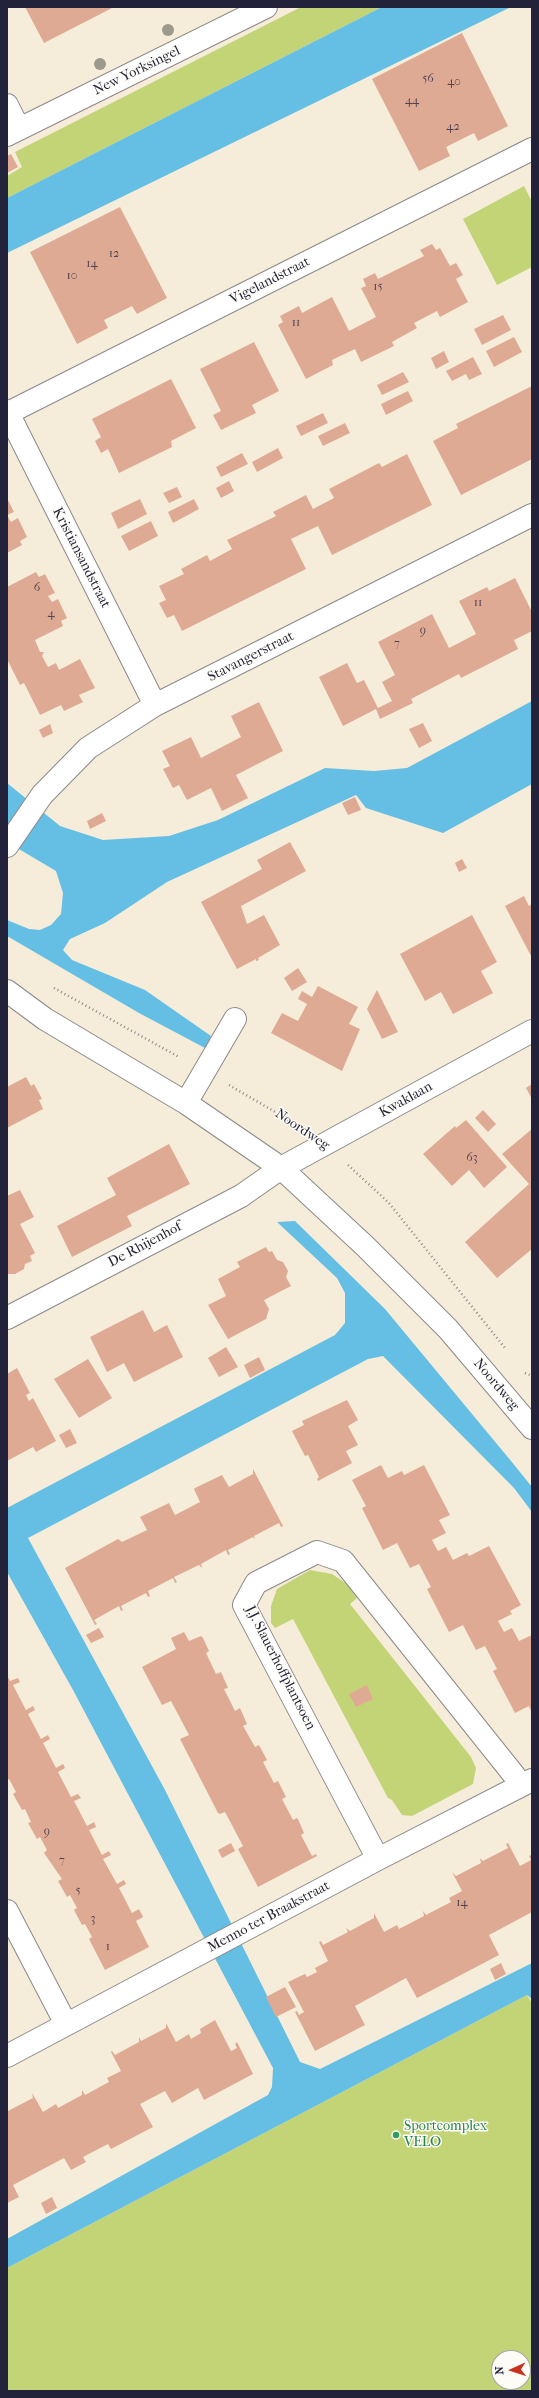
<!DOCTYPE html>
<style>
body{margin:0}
#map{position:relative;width:539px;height:2398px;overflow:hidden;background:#f5edd9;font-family:"IM FELL French Canon",serif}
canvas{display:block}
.frame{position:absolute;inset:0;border:8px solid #22223b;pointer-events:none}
.north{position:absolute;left:491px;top:2350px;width:40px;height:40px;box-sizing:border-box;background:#fdfcf7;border:1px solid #a5a5ac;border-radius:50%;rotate:267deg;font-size:11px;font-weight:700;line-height:16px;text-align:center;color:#22223b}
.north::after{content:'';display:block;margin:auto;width:14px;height:18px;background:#c8321e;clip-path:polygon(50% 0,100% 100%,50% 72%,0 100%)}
</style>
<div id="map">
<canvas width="539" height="2398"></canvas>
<div class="frame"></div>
<div class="north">N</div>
</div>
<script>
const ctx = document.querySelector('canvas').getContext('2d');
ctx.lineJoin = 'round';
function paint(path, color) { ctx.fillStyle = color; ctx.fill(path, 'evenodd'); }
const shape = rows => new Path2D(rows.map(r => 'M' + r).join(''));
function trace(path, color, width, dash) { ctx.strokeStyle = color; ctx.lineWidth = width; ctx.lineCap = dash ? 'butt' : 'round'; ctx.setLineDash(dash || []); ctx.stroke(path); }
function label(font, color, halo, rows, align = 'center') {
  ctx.font = font + ' "IM FELL French Canon",serif'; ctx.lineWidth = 3; ctx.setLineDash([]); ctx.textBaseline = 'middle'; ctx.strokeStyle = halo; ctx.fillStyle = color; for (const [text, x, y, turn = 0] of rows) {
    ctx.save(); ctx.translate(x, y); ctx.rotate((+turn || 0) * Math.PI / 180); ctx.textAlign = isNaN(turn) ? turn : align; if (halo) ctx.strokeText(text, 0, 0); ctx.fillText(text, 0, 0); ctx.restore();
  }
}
paint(shape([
 [301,7,382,7,7,198,7,176,22,167,15,152],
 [524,186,532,202,532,267,497,285,463,219],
 [310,1570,332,1574,347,1584,357,1598,350,1604,471,1757,476,1768,473,1784,412,1816,402,1815,392,1800,388,1798,293,1619,275,1628,271,1623,271,1606,277,1589],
 [527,1995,532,2003,532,2391,7,2391,7,2268],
 [499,2358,523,2358,523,2382,499,2382]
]), '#c3d477');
paint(shape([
 [382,7,511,7,7,253,7,198],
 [532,701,532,784,443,833,366,808,356,795,167,882,105,923,70,939,63,950,72,960,145,990,211,1036,205,1048,139,1013,7,936,7,920,29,929,40,930,51,925,61,914,63,893,56,871,7,842,7,783,60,826,103,840,169,836,218,820,325,768,374,771,407,768],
 [295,1221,385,1309,511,1461,532,1487,532,1512,514,1488,383,1356,368,1359,28,1538,165,1790,300,2062,320,2069,532,1963,532,1999,527,1995,7,2268,7,2239,268,2095,272,2087,273,2068,73,1690,7,1572,7,1508,335,1335,345,1323,345,1293,337,1278,277,1222]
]), '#65bee3');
paint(shape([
 [25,7,114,7,44,43],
 [462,33,508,126,478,141,474,133,446,147,450,156,419,171,372,79],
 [11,154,18,167,7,173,7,156],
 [120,207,167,298,137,314,132,306,104,320,108,328,77,344,30,252],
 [432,244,436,250,440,248,450,266,456,263,463,275,456,279,468,302,440,317,437,311,414,323,417,328,392,342,394,346,361,362,355,349,332,360,333,365,306,379,278,325,283,322,280,316,299,306,302,313,332,297,349,331,376,317,361,288,366,286,363,279,375,273,378,279,424,256,420,250],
 [503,315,511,330,482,345,474,329],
 [514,337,522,352,494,367,486,351],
 [254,342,279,391,252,405,256,413,221,430,213,415,221,411,200,369],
 [444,351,449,362,436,369,431,358],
 [473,357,482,374,469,380,466,374,452,381,446,371],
 [403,372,409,382,382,395,377,385],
 [171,379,196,428,171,441,172,447,119,473,108,449,101,453,95,441,101,437,92,419],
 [532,386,532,459,461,495,433,441,458,428,456,424],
 [408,391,413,401,386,415,381,404],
 [323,413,328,423,301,436,296,426],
 [345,423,350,433,323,446,318,436],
 [278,448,283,458,257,472,252,462],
 [242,453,248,464,221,477,216,467],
 [407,454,432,505,332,555,318,526,291,539,306,569,182,631,174,615,167,618,159,603,166,600,159,586,184,574,181,569,207,555,210,561,232,549,227,540,276,516,273,512,306,495,313,509,334,498,329,489,379,463,382,467],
 [229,481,234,491,221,498,216,488],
 [177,487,182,497,169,503,163,493],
 [7,498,14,512,7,515,11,522,18,518,27,537,20,541,22,545,7,553],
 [140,499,147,514,118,529,111,513],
 [194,499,199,509,173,523,168,512],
 [151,521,158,536,129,551,121,536],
 [36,572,39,577,45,574,55,593,48,596,52,602,58,599,67,618,61,621,63,626,35,640,40,652,44,652,42,656,48,667,56,663,59,670,80,659,95,688,79,695,83,702,64,711,61,705,40,715,24,683,20,685,7,659,7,587],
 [515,578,532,612,532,631,514,640,518,649,461,678,459,674,411,699,413,703,380,719,376,709,343,726,319,677,347,663,357,683,364,680,378,708,392,701,382,682,395,675,378,642,432,614,449,648,476,634,459,601,487,587,489,591],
 [259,702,283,751,236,775,248,798,222,811,211,788,187,800,179,785,173,788,163,769,170,766,162,751,191,737,201,758,241,737,231,716],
 [423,723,432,741,419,748,409,729],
 [50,724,53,733,43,738,39,730],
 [355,797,361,810,348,815,342,803],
 [102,813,106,821,90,829,87,821],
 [290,842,306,871,241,906,247,924,264,915,280,945,258,958,259,960,256,961,256,959,237,969,201,902,262,869,257,860],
 [462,859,467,868,459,872,455,863],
 [524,896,529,906,532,904,532,958,505,906],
 [472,915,497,962,481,971,493,993,453,1014,441,992,425,1001,400,954],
 [298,968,307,982,292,991,284,978],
 [318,986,358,1007,349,1024,360,1029,342,1071,271,1033,282,1013,298,1021,307,1004,298,999,302,991,312,997],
 [377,990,398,1032,382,1039,367,1009],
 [26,1077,31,1086,34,1084,42,1099,39,1100,43,1109,7,1128,7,1087],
 [532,1084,532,1099,526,1088],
 [483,1110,496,1124,488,1132,475,1118],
 [466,1120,507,1167,484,1188,469,1170,452,1186,423,1154,455,1126,456,1128],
 [532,1129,532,1249,497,1278,465,1242,529,1184,502,1154],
 [169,1144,190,1184,127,1216,132,1226,72,1257,57,1226,116,1195,107,1178],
 [20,1190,34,1217,20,1224,35,1253,30,1256,32,1261,25,1264,24,1269,15,1274,7,1274,7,1196],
 [266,1247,269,1252,272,1251,277,1260,283,1262,288,1271,286,1277,291,1286,264,1300,269,1309,266,1319,228,1339,208,1305,226,1296,218,1279,240,1267,237,1262],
 [143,1310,154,1332,167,1325,183,1357,134,1382,124,1363,107,1372,90,1337],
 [226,1347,238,1367,219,1377,208,1358],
 [259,1357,265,1370,250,1378,244,1365],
 [88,1359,112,1398,79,1418,54,1379],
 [17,1368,30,1393,26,1395,29,1401,33,1398,56,1441,36,1452,33,1447,7,1461,7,1374],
 [347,1400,358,1420,348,1426,358,1445,346,1451,352,1463,318,1481,317,1479,319,1477,308,1455,305,1456,292,1431,304,1425,302,1421],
 [70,1429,77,1443,66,1448,59,1435],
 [381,1465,388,1478,402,1471,404,1475,424,1465,450,1515,439,1520,446,1533,432,1540,438,1551,446,1547,453,1560,467,1553,469,1556,489,1546,521,1605,510,1611,512,1614,498,1621,504,1632,512,1628,519,1641,532,1635,532,1713,529,1706,515,1713,493,1671,497,1669,485,1646,476,1650,463,1625,449,1632,427,1589,431,1587,419,1564,410,1568,397,1543,383,1550,362,1508,366,1506,352,1480],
 [253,1469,283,1526,281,1527,279,1523,254,1536,255,1540,253,1537,228,1550,230,1554,228,1555,226,1550,201,1564,202,1568,199,1565,174,1577,177,1582,175,1583,173,1578,148,1591,150,1596,148,1597,146,1593,121,1606,123,1610,121,1611,119,1606,94,1620,97,1624,95,1625,65,1568,118,1539,122,1542,147,1530,140,1517,142,1516,169,1503,175,1515,200,1502,194,1489,195,1488,222,1475,229,1487,253,1474],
 [99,1628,104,1637,91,1643,86,1635],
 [184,1632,189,1641,201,1636,203,1638,209,1651,206,1653,216,1674,221,1672,228,1688,224,1689,235,1711,240,1708,247,1724,243,1726,255,1747,259,1745,267,1760,263,1762,274,1783,278,1781,286,1797,282,1799,293,1820,297,1818,298,1819,304,1833,301,1835,312,1856,316,1854,317,1856,258,1887,238,1849,243,1846,225,1812,220,1814,218,1813,181,1741,180,1739,189,1735,171,1701,162,1705,142,1667,176,1649,171,1638],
 [7,1675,10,1681,18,1678,20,1682,13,1685,26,1710,33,1706,35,1710,28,1714,41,1739,48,1735,50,1739,43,1743,56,1768,63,1764,65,1768,58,1772,71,1797,78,1794,81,1798,74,1801,87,1826,94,1822,96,1827,89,1830,102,1855,109,1851,111,1855,103,1859,117,1884,124,1880,126,1884,119,1888,132,1913,139,1909,143,1917,136,1921,149,1947,105,1970,89,1939,92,1937,85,1924,82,1925,74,1910,77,1908,70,1895,67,1897,58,1881,62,1879,44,1853,47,1850,40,1837,37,1839,28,1823,31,1822,25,1809,22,1810,13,1794,16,1792,9,1779,7,1780],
 [367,1685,373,1699,356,1707,349,1694],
 [231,1843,235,1851,222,1858,218,1850],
 [508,1843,520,1866,531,1860,529,1856,531,1855,532,1858,532,1912,489,1935,499,1955,417,1998,406,1978,355,2006,365,2025,315,2051,295,2012,297,2011,299,2015,304,2012,288,1982,305,1974,307,1977,317,1972,315,1968,328,1961,319,1942,321,1941,323,1945,348,1932,346,1928,350,1931,374,1918,374,1913,384,1932,397,1925,399,1929,424,1916,423,1911,426,1915,451,1902,449,1898,462,1891,452,1872,456,1876,481,1863,480,1858,483,1861,508,1848,506,1844],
 [501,1963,506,1974,495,1980,490,1969],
 [285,1987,296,2007,276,2017,266,1997],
 [215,2020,231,2051,237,2048,235,2044,237,2042,253,2074,204,2100,198,2088,172,2103,165,2091,140,2104,153,2127,111,2149,108,2144,83,2157,86,2162,71,2170,64,2158,13,2185,19,2197,7,2203,7,2109,8,2111,33,2098,32,2093,43,2112,56,2104,58,2108,82,2095,82,2090,85,2095,109,2082,107,2078,121,2071,111,2052,112,2051,115,2055,139,2042,139,2037,141,2041,166,2028,166,2023,176,2042,189,2034,191,2039,201,2033,200,2029],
 [52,2197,57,2208,46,2214,41,2203]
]), '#dfaa94');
const minor = shape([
 [7,105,19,129],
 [7,135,266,7],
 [7,411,155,705],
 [8,413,532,149],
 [7,846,42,795,88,748,155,705,532,515],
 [7,991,45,1019,186,1103,281,1168,366,1247,448,1329,532,1428],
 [186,1103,235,1019],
 [7,1318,241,1196,281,1168,532,1031],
 [378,1859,244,1605,256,1583,317,1552,343,1561,522,1785],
 [7,1911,66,2024],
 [7,2056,378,1859,532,1780]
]);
trace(minor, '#8c888a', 24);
trace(shape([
 [54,988,179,1057],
 [229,1085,299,1126],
 [348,1165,389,1203,505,1348],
 [525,1373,532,1376]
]), '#8c888a', 2.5, [1, 3]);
trace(minor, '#fff', 22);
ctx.fillStyle = '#9b9a8c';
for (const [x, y] of [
 [168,30],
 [100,64]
]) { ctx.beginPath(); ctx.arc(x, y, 6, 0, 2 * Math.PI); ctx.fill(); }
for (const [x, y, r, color] of [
 [396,2135,4,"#2e9e5b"]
]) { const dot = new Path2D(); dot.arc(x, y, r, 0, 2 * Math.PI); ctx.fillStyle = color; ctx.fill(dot); trace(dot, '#fdfcf7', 1.5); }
label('12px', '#514451', null, [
 ["56",428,79],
 ["40",454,82],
 ["44",412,101],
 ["42",453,127],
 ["12",114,254],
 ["14",92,264],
 ["10",72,276],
 ["15",378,287],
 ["11",296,323],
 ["6",37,588],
 ["11",478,603],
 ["4",51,614],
 ["9",423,631],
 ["7",397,644],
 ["63",472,1158],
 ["9",47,1832],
 ["7",62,1861],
 ["5",78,1891],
 ["14",462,1903],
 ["3",93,1919],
 ["1",108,1947]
]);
label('14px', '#22223b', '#fdfcf7', [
 ["New Yorksingel",137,71,-26],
 ["Vigelandstraat",270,281,-27],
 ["Kristiansandstraat",81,558,63],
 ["Stavangerstraat",251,657,-27],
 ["Kwaklaan",406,1100,-29],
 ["Noordweg",302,1130,34],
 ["De Rhijenhof",145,1245,-28],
 ["Noordweg",496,1385,50],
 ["J.J. Slauerhoffplantsoen",280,1668,63],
 ["Menno ter Braakstraat",269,1917,-28]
]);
label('14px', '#27864d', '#fdfcf7', [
 ["Sportcomplex",404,2127],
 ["VELO",404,2143]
], 'left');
</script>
